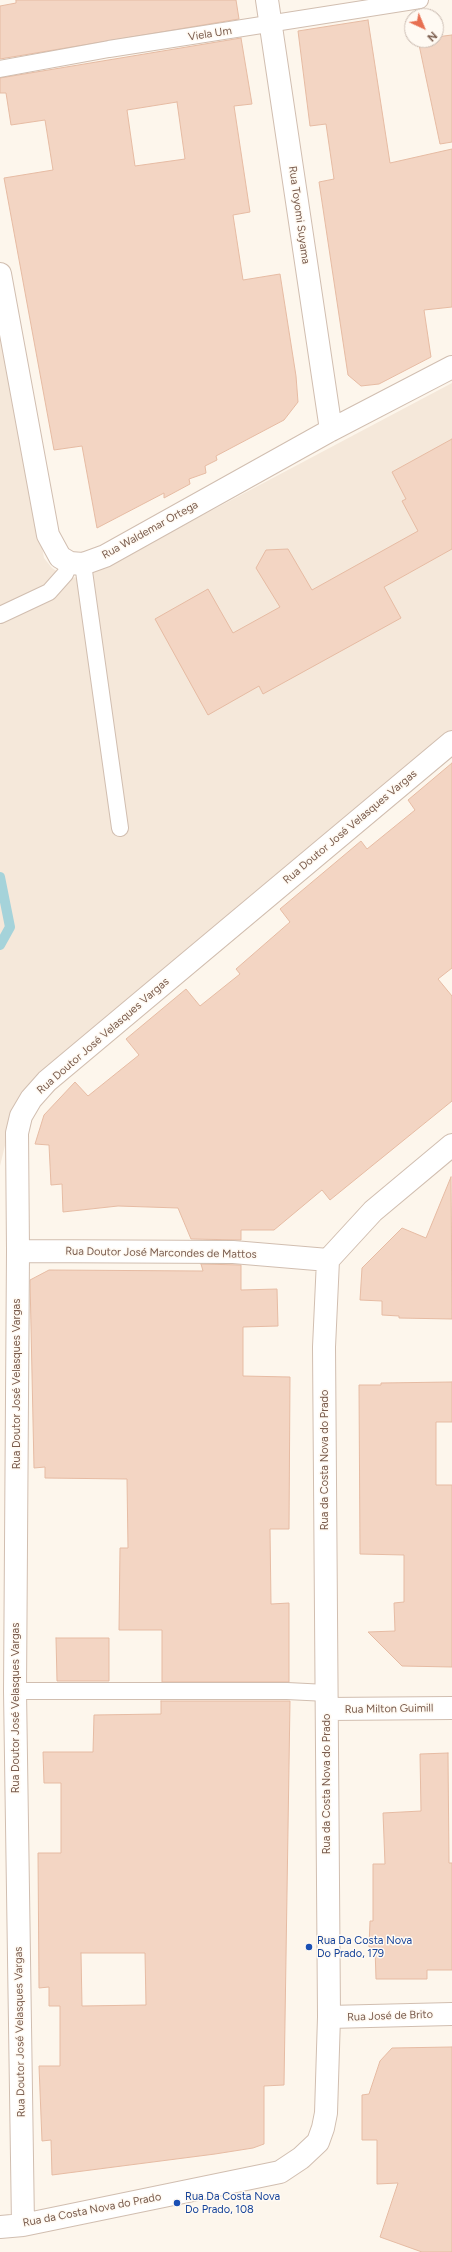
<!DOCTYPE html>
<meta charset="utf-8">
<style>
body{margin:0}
#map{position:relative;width:452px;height:2252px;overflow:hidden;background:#fdf6ec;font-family:Figtree,sans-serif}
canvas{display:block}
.north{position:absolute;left:404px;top:8px;width:40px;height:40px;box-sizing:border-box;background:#fffaf3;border:1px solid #cabbb1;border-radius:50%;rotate:136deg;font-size:11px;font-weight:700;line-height:16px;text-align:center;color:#7a5c4d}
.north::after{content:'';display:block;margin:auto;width:14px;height:18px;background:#e76f51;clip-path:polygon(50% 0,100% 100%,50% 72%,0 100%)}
</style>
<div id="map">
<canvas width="452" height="2252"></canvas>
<div class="north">N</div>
</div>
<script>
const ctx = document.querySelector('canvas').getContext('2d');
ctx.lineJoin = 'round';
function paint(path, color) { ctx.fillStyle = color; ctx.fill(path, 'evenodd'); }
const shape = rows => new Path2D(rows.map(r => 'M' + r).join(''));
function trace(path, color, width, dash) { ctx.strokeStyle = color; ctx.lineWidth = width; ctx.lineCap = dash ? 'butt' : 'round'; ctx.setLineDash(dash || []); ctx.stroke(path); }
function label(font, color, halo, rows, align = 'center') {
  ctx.font = font + ' Figtree,sans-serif'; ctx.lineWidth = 3; ctx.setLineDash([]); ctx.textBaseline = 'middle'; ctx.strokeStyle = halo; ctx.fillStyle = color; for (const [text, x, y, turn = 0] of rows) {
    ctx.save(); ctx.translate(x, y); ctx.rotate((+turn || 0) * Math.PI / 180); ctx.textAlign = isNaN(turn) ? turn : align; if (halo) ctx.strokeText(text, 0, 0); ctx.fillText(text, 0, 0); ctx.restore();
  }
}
paint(shape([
 [0,303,44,558,52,568,67,578,81,577,105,567,452,383,452,757,9,1129,0,1166]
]), '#f5e8da');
trace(shape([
 [0,877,10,927,0,945]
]), '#a5d3da', 10);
const building = shape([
 [16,0,236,0,239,19,0,59,0,6,16,3,16,0],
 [368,20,390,163,452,149,452,307,424,310,431,357,379,384,361,386,348,375,319,182,334,179,326,124,310,126,298,31,368,20],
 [452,35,452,142,440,144,418,40,436,40,436,37,452,35],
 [241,38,252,104,234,106,250,212,233,215,243,280,280,274,296,376,298,402,284,420,216,456,217,460,205,466,206,473,189,479,190,484,164,498,164,493,97,528,82,446,54,450,4,178,53,170,45,120,11,125,6,93,0,93,0,78,241,38],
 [177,102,185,159,135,166,127,110,177,102],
 [452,439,452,549,384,587,401,618,263,694,259,686,208,715,155,619,208,589,233,633,280,607,256,568,266,550,288,549,312,590,418,531,402,501,406,499,392,472,452,439],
 [452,763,452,968,438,979,452,996,452,1101,330,1200,322,1190,274,1230,241,1230,241,1240,191,1239,178,1208,118,1206,63,1212,62,1184,51,1185,49,1145,35,1144,44,1115,75,1082,88,1096,139,1055,126,1039,186,989,200,1006,240,974,236,969,290,922,280,909,361,841,367,849,415,810,408,800,452,763],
 [451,1177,452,1319,399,1318,399,1316,382,1315,382,1301,360,1300,362,1268,402,1228,426,1238,451,1177],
 [201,1264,241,1265,241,1290,277,1289,278,1326,243,1327,243,1376,290,1377,289,1529,270,1529,271,1604,289,1603,289,1682,162,1682,162,1630,119,1630,120,1548,128,1548,127,1479,45,1478,45,1467,34,1468,30,1280,49,1270,203,1271,201,1264],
 [452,1382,452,1422,436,1422,436,1485,452,1485,452,1667,402,1666,368,1632,395,1631,394,1603,404,1602,404,1555,360,1554,359,1385,381,1385,381,1383,452,1382],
 [56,1638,109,1638,109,1681,57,1681,56,1638],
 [161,1701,290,1701,284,2085,264,2086,264,2144,253,2148,215,2154,52,2175,51,2140,42,2141,39,2066,60,2066,60,2006,49,2006,49,1987,39,1988,38,1853,61,1853,61,1783,44,1783,43,1752,93,1752,94,1715,161,1714,161,1701],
 [81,1953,145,1953,146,2005,82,2006,81,1953],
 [448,1753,449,1863,452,1863,452,1970,427,1970,427,1979,376,1979,375,1948,369,1947,370,1921,373,1921,373,1864,385,1864,383,1813,421,1811,420,1754,448,1753],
 [452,2047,452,2252,422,2252,380,2237,398,2183,377,2184,377,2140,362,2140,362,2095,369,2094,380,2061,392,2048,452,2047]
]);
paint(building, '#f3d5c3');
trace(building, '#e6bba3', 1);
const service = shape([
 [0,69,109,49,420,0],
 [83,564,120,828],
 [0,615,49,592,65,574,70,563],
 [15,1691,287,1691,327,1693]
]);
const minor = shape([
 [267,0,331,430],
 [0,274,48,535,60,557,70,563,83,564,105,556,331,430,452,367],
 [18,1251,233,1252,328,1260],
 [327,1709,452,1708],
 [329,2017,452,2014],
 [23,2225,15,1691,18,1251,17,1133,21,1116,31,1099,47,1081,452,742],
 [0,2227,23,2225,280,2172,301,2158,318,2142,323,2128,326,2113,329,2017,324,1347,328,1260,373,1211,452,1145]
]);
trace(service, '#d1beb0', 18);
trace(minor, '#d1beb0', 24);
trace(service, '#fff', 16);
trace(minor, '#fff', 22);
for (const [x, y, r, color] of [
 [309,1947,4,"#1a4fb4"],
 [177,2203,4,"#1a4fb4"]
]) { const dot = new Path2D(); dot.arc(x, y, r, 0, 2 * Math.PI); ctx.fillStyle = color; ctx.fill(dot); trace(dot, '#fffaf3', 1.5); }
label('11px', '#7a5c4d', '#fffaf3', [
 ["Viela Um",210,34,-9],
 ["Rua Toyomi Suyama",299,215,82],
 ["Rua Waldemar Ortega",150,530,-29],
 ["Rua Doutor José Velasques Vargas",350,827,-40],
 ["Rua Doutor José Velasques Vargas",103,1036,-41],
 ["Rua Doutor José Marcondes de Mattos",161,1253,1],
 ["Rua Doutor José Velasques Vargas",17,1384,-90],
 ["Rua da Costa Nova do Prado",325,1460,-90],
 ["Rua Doutor José Velasques Vargas",16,1708,-90],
 ["Rua Milton Guimill",389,1709,-1],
 ["Rua da Costa Nova do Prado",327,1784,-90],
 ["Rua José de Brito",390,2016,-2],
 ["Rua Doutor José Velasques Vargas",20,2032,-91],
 ["Rua da Costa Nova do Prado",92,2210,-11]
]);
label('11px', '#164399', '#fffaf3', [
 ["Rua Da Costa Nova",317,1941],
 ["Do Prado, 179",317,1954],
 ["Rua Da Costa Nova",185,2197],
 ["Do Prado, 108",185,2210]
], 'left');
</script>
